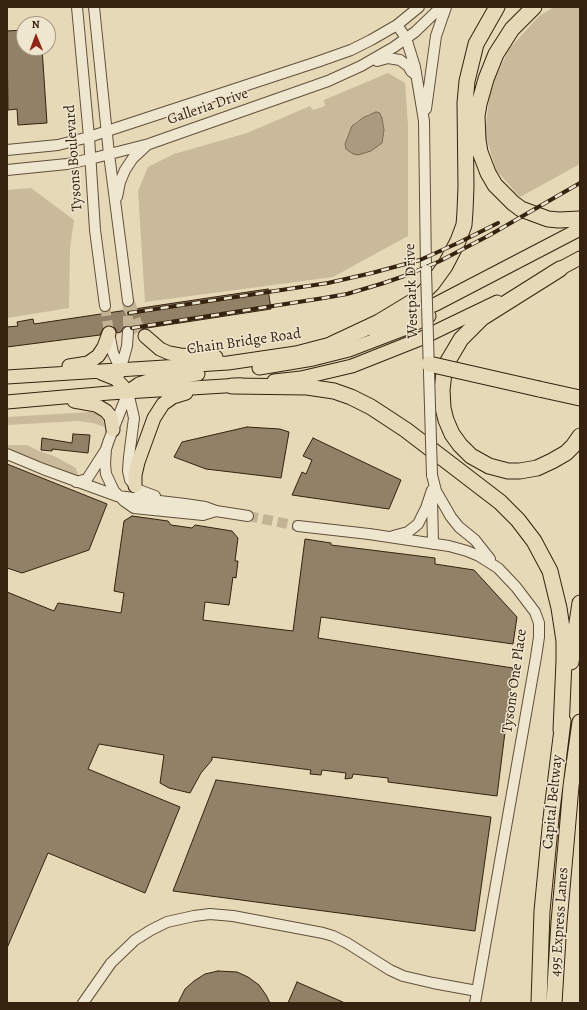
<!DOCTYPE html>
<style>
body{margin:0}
#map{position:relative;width:587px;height:1010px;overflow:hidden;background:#e6d9b7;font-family:Alegreya,serif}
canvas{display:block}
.frame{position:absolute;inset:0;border:8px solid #35220f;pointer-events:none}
.north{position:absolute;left:16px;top:16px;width:40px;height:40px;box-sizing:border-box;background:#efe6d0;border:1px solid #a59883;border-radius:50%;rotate:359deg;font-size:11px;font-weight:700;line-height:16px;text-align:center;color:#35220f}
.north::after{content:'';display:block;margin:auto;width:14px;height:18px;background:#8f2418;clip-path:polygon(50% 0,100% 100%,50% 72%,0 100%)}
</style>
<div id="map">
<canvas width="587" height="1010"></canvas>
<div class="frame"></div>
<div class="north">N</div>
</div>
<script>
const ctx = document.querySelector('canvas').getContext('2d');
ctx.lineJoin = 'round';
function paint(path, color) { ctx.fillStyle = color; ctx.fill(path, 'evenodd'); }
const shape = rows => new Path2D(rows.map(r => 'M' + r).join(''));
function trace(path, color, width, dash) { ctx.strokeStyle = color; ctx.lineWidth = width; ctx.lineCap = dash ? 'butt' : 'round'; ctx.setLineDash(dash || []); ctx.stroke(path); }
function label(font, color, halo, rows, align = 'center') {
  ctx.font = font + ' Alegreya,serif'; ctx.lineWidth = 3; ctx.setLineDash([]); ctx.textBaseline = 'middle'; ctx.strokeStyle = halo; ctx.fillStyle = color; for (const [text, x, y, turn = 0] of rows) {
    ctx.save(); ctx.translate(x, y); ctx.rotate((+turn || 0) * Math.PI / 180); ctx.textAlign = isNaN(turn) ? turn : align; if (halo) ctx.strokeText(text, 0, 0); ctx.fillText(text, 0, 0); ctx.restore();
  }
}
paint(shape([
 [554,7,580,7,580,164,520,197,496,170,485,134,490,90,509,49,539,16],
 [388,73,405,83,408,126,408,236,333,277,145,302,138,191,148,167,174,154,247,133,310,106,313,110,325,106,324,100],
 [379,112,382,115,384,130,353,154,346,149,346,140,356,122,368,114],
 [31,188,74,220,70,248,69,308,7,318,7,190],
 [90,412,99,414,103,419,105,427,93,423,78,421,7,425,7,417],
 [7,445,27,445,39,451,54,456,76,468,78,475,70,474,7,448]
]), '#c8ba9a');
const water = shape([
 [376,112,380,113,382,118,384,130,382,143,371,151,358,155,353,154,346,149,345,144,352,126,364,117,376,112]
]);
paint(water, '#aa9b7e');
trace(water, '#7b6b52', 1);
const building = shape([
 [24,30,24,48,42,48,47,123,18,125,17,109,8,110,7,31,24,30],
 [268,289,271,309,134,330,132,327,128,326,123,328,121,332,117,333,115,328,108,325,104,327,100,335,7,347,7,327,18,326,17,322,33,319,34,324,268,289],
 [247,427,280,429,289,432,281,478,206,469,174,457,182,442,247,427],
 [73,434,90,435,88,453,52,449,52,451,41,450,42,438,72,443,73,434],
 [313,438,401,480,389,509,292,495,302,472,306,474,312,460,303,456,313,438],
 [7,464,107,504,89,550,22,573,7,568,7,464],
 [132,516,168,521,171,525,192,528,195,525,232,531,238,538,235,561,238,561,236,578,233,577,229,605,205,602,203,620,293,631,305,539,331,543,331,545,435,558,435,564,474,570,517,617,513,644,321,617,318,638,513,668,497,796,388,782,388,778,353,774,352,778,345,779,346,773,322,770,321,775,310,774,311,770,212,757,212,760,201,773,190,793,169,788,160,783,164,755,99,744,88,769,180,807,145,893,48,853,7,948,7,592,54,611,58,603,121,613,124,593,114,591,124,521,132,516],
 [216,780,491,817,475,931,173,891,216,780],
 [218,971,237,972,248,977,259,985,266,995,270,1003,178,1003,185,989,194,981,205,974,218,971],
 [297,982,345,1003,288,1003,297,982]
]);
paint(building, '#918166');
trace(building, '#35220f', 1);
trace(shape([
 [128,301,128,332],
 [105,306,109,333],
 [248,516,298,526]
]), '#c3b495', 10, [10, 5]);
trace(shape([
 [128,301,136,325,145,336]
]), '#c3b495', 13, [13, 6]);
const minor = shape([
 [77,7,89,137,95,230,105,306],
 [94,7,109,154,128,301],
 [397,25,406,38,415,67,424,121,426,270],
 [377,61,388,58,400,60,408,66,411,71,416,75],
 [426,109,436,36,446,7],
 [7,150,58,145,89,137,317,62,351,50,371,40,397,25,419,7],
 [7,170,67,164,90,159,149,144,328,81,361,66,394,47,415,32,441,7],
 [117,197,120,182,125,170,133,158,147,145],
 [109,333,113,353,121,370],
 [119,375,127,346,128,332],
 [128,392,109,440,106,449,105,464,106,474,114,491,124,501,134,508,203,515,216,511],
 [128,392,134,418,129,457,128,471,130,480,139,490,155,496],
 [7,454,43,469,117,496,185,504,205,507,216,511,248,516],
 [432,475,436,491,451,517,459,527,475,540,490,559],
 [76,482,87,479,105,451],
 [432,498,433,544],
 [298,526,369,534,449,546,467,551,479,556,498,568,516,587,535,612,539,623,539,637,536,657,475,1003],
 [393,536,408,532,418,524,426,508,432,490],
 [83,1003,111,963,135,940,151,930,167,922,194,916,210,914,233,916,323,933,333,936,347,943,390,970,403,976,433,983,477,991]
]);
const major = shape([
 [552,273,580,258],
 [374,330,436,304,580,229],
 [145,336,160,349,169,353,180,355,216,357],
 [69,366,88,363,98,356,104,347,109,333],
 [259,368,313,359,349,350,409,327,429,316],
 [101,373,116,379,128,392],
 [7,377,228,363,296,353,342,341],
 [274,381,301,378,352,366,420,339,497,302],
 [129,391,139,384,154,379,198,374],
 [74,401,96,405,106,411,111,417,113,430],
 [7,402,109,393,241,385],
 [135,486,135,475,138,462,154,418,163,404,173,397,186,393]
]);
const highway = shape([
 [534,7,512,29,496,54,486,79,479,104,477,116,478,140,480,152,488,173,495,185,513,203,521,209,548,219,559,220,580,219],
 [560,269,482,318,461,339,448,361,444,373,442,390,443,408,446,420,452,434,460,445,471,456,489,466,508,471,520,471,537,468,552,461,566,453,573,446,580,436],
 [332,344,379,322,417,299,432,284,445,266,458,241,464,225,465,211,466,187,465,103,467,81,476,44,497,7],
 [232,386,307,387,334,391,351,397,371,407,406,430,500,502,518,520,534,541,550,571,559,608,564,641,564,661,561,730],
 [539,389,580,398],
 [571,662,580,603],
 [539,1003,542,911,551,818,563,721],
 [554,1003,559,922,566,844,571,786,580,722]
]);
trace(minor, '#615039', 12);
trace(major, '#35220f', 15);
trace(highway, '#35220f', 17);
trace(minor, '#efe6d0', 10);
trace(major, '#e6d9b7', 13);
trace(highway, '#e6d9b7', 15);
const rail = shape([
 [129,313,328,283,372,273,420,260,458,243,498,223],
 [132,328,324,298,347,294,384,283,407,275,440,261,488,236,580,183]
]);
trace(rail, '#35220f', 4);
trace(rail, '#efe6d0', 2.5, [8]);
const minorBridge = shape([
 [426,270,432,475]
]);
const highwayBridge = shape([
 [429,364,539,389]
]);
trace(minorBridge, '#615039', 12, []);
trace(highwayBridge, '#35220f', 17, []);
trace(minorBridge, '#efe6d0', 10);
trace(highwayBridge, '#e6d9b7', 15);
label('15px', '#35220f', '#efe6d0', [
 ["Galleria Drive",208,107,-19],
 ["Tysons Boulevard",74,158,-94],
 ["Westpark Drive",412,291,-92],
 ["Chain Bridge Road",244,342,-8],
 ["Tysons One Place",515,681,-82],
 ["Capital Beltway",553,802,-84],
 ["495 Express Lanes",560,922,-86]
]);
</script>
